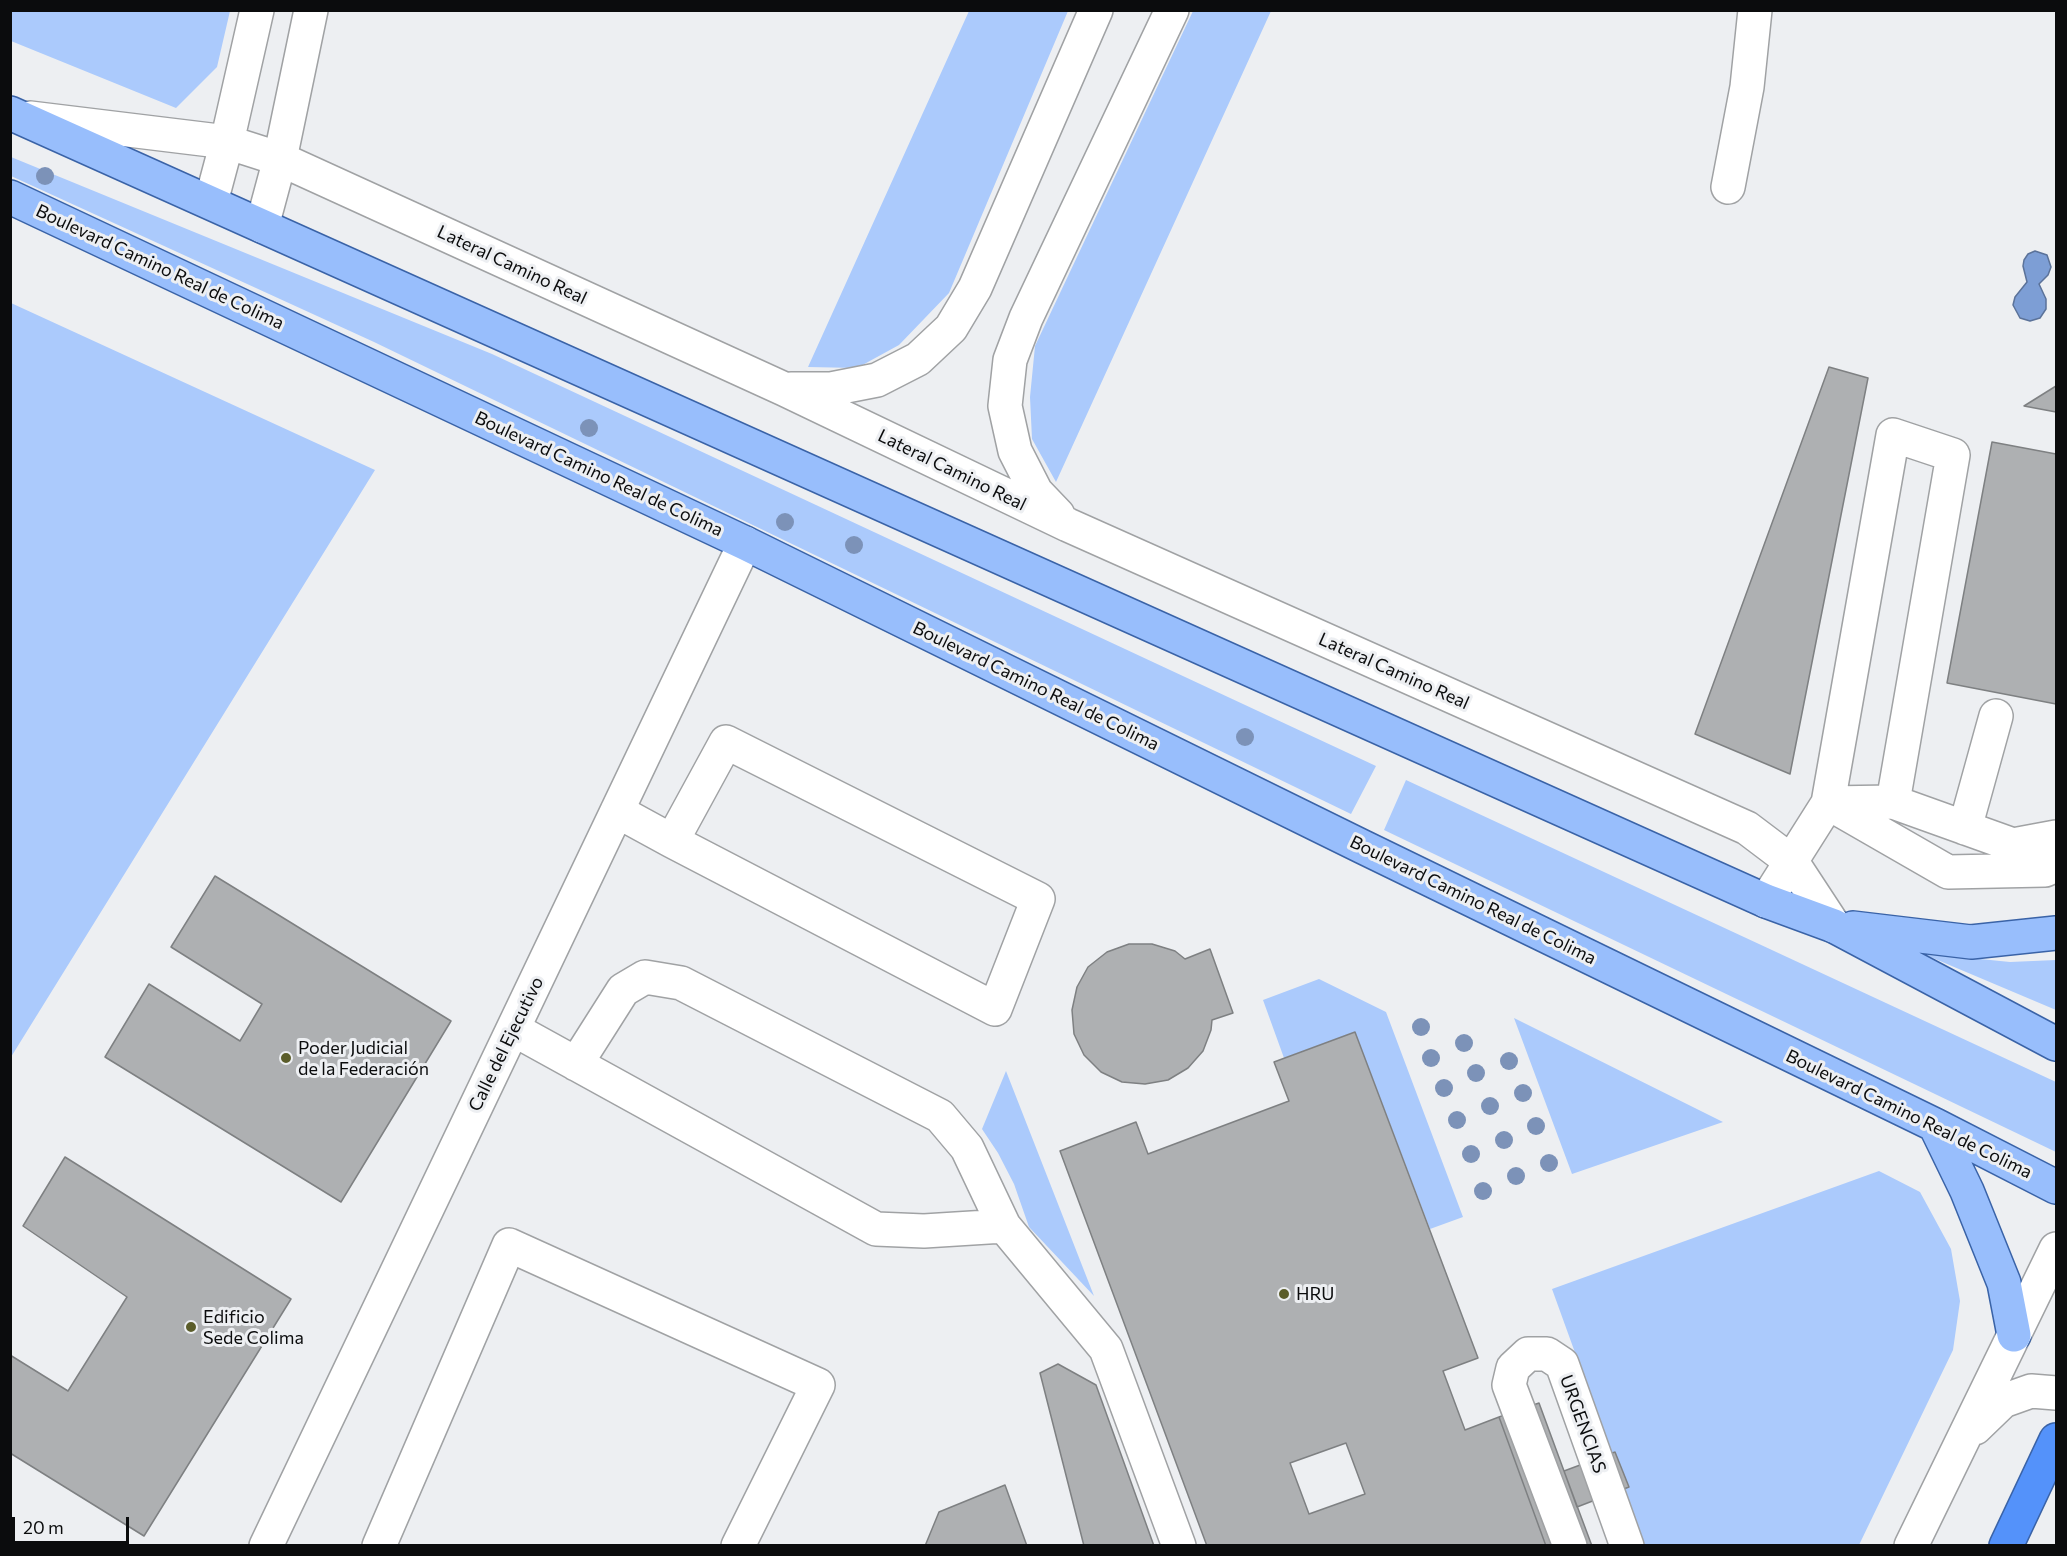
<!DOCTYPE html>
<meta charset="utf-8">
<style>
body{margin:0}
#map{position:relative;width:2067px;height:1556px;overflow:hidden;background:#edeff2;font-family:Commissioner,sans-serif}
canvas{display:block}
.frame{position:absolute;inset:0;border:12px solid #0b0c0d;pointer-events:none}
.scale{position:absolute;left:12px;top:1517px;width:117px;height:27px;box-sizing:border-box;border:3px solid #0b0c0d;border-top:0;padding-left:8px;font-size:18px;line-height:21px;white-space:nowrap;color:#0b0c0d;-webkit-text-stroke:4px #edeff2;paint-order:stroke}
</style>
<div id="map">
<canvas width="2067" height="1556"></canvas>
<div class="frame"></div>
<div class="scale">20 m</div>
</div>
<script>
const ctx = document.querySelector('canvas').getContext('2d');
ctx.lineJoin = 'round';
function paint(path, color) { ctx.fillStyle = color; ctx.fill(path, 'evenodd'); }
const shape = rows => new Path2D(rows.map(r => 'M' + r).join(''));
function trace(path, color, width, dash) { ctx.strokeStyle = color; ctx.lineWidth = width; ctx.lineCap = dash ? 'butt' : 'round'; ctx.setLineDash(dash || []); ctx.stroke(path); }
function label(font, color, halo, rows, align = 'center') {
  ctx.font = font + ' Commissioner,sans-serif'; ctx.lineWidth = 6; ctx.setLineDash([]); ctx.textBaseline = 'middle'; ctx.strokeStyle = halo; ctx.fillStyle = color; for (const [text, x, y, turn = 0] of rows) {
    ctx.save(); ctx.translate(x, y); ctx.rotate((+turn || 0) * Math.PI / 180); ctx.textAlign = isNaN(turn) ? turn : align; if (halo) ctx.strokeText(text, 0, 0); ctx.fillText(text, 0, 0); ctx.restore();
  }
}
paint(shape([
 [10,11,11,10,230,11,217,67,176,108,11,41],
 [969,11,1068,11,949,293,899,345,857,368,808,367],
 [1193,11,1271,11,1056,482,1032,439,1030,397,1035,346],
 [11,157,492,354,1376,766,1351,814,374,342,11,176],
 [11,303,375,470,11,1057],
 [1406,780,2056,1082,2056,1152,1384,830],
 [1921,953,2010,962,2056,960,2056,1010],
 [1319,979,1386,1012,1463,1217,1430,1229,1355,1032,1284,1058,1263,1000],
 [1514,1018,1723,1122,1572,1174],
 [1006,1071,1094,1296,1029,1227,1014,1184,998,1153,982,1129],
 [1879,1171,1920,1192,1951,1249,1960,1301,1953,1350,1859,1545,1645,1546,1552,1289]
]), '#abcafc');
const water = shape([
 [2035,251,2047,255,2051,267,2048,275,2039,284,2046,299,2046,309,2040,318,2030,321,2020,318,2013,305,2015,297,2027,282,2023,266,2024,260,2028,254,2035,251]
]);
paint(water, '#7d9ed5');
trace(water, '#5b7299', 1.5);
const building = shape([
 [1829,367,1868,378,1790,774,1695,734,1829,367],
 [2056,386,2056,412,2024,406,2056,386],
 [1992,442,2056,454,2056,704,1947,683,1992,442],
 [215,876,451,1021,341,1202,105,1057,149,984,240,1041,262,1004,171,947,215,876],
 [1129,944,1152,944,1175,951,1185,959,1210,949,1233,1013,1212,1020,1211,1030,1203,1051,1188,1068,1168,1080,1145,1084,1122,1082,1101,1072,1084,1055,1074,1034,1072,1010,1077,987,1088,967,1107,952,1129,944],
 [1355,1032,1478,1358,1443,1371,1465,1430,1499,1417,1546,1546,1207,1546,1060,1151,1136,1122,1148,1154,1289,1101,1274,1062,1355,1032],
 [1346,1443,1365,1494,1309,1514,1290,1463,1346,1443],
 [65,1157,291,1299,144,1536,10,1453,10,1355,68,1391,127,1297,23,1226,65,1157],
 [1058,1364,1096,1385,1154,1546,1084,1546,1040,1373,1058,1364],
 [1539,1403,1564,1471,1592,1546,1546,1546,1499,1417,1539,1403],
 [1615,1452,1629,1487,1577,1507,1564,1471,1615,1452],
 [1005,1485,1027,1546,925,1546,939,1512,1005,1485]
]);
paint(building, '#aeb0b2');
trace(building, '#7e8082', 1.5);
const minor = shape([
 [30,118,227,142,280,159,784,389,1068,525,1747,828,1792,862,1834,926],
 [1728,187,1747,87,1755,10],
 [211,202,227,142,257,10],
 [262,226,280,159,311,10],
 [791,389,831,389,877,380,918,359,951,328,975,288,1096,10],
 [1058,515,1036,492,1015,451,1005,406,1010,360,1026,318,1172,10],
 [1893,802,1953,455,1893,435,1828,803,1948,872,2045,870,2056,865],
 [617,811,672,841,995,1009,1038,899,726,742,672,841],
 [1965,828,1996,716],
 [1766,901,1828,803,1893,802,2013,845,2056,837],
 [513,1029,876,1229,924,1231,1004,1226],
 [576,1064,623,990,645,977,681,983,940,1116,967,1148,1004,1226,1106,1349,1179,1546],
 [1975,1428,2003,1401,2031,1391,2056,1393],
 [266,1546,745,543],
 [379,1546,509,1245,818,1385,738,1546],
 [1570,1546,1509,1385,1513,1368,1528,1354,1547,1354,1562,1364,1627,1546],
 [1911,1546,2056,1249]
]);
const major = shape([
 [10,113,1766,901,1834,926,2056,1044],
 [10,197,745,543,1363,847,1935,1125,2056,1187],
 [1853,928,1971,942,2056,933],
 [1935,1125,1967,1191,2004,1283,2014,1335]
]);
const highway = shape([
 [2006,1546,2056,1440]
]);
trace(minor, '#a0a2a4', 36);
trace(major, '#3a63a7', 36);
trace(highway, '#3a63a7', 36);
trace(minor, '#fff', 33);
trace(major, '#98befc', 33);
trace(highway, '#5492fa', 33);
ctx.fillStyle = '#7c92b8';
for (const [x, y] of [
 [45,176],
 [589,428],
 [785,522],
 [854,545],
 [1245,737],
 [1421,1027],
 [1464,1043],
 [1431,1058],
 [1509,1061],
 [1476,1073],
 [1444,1088],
 [1523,1093],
 [1490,1106],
 [1457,1120],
 [1536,1126],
 [1504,1140],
 [1471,1154],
 [1549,1163],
 [1516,1176],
 [1483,1191]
]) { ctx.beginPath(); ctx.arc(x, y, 9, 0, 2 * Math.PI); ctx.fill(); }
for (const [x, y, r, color] of [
 [286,1058,6,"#5b5d2a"],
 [1284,1294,6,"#5b5d2a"],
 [191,1327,6,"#5b5d2a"]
]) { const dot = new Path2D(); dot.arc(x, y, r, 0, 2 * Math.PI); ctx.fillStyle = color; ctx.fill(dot); trace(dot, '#edeff2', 2); }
label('18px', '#0b0c0d', '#edeff2', [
 ["Lateral Camino Real",512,265,25],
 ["Boulevard Camino Real de Colima",160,267,25],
 ["Lateral Camino Real",952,470,26],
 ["Boulevard Camino Real de Colima",599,474,25],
 ["Lateral Camino Real",1394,671,24],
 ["Boulevard Camino Real de Colima",1036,686,26],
 ["Boulevard Camino Real de Colima",1473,900,26],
 ["Calle del Ejecutivo",506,1044,-64],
 ["Boulevard Camino Real de Colima",1909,1114,26],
 ["URGENCIAS",1583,1424,70]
]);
label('18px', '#0b0c0d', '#edeff2', [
 ["Poder Judicial",298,1048],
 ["de la Federación",298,1069],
 ["HRU",1296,1294],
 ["Edificio",203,1317],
 ["Sede Colima",203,1338]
], 'left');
</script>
